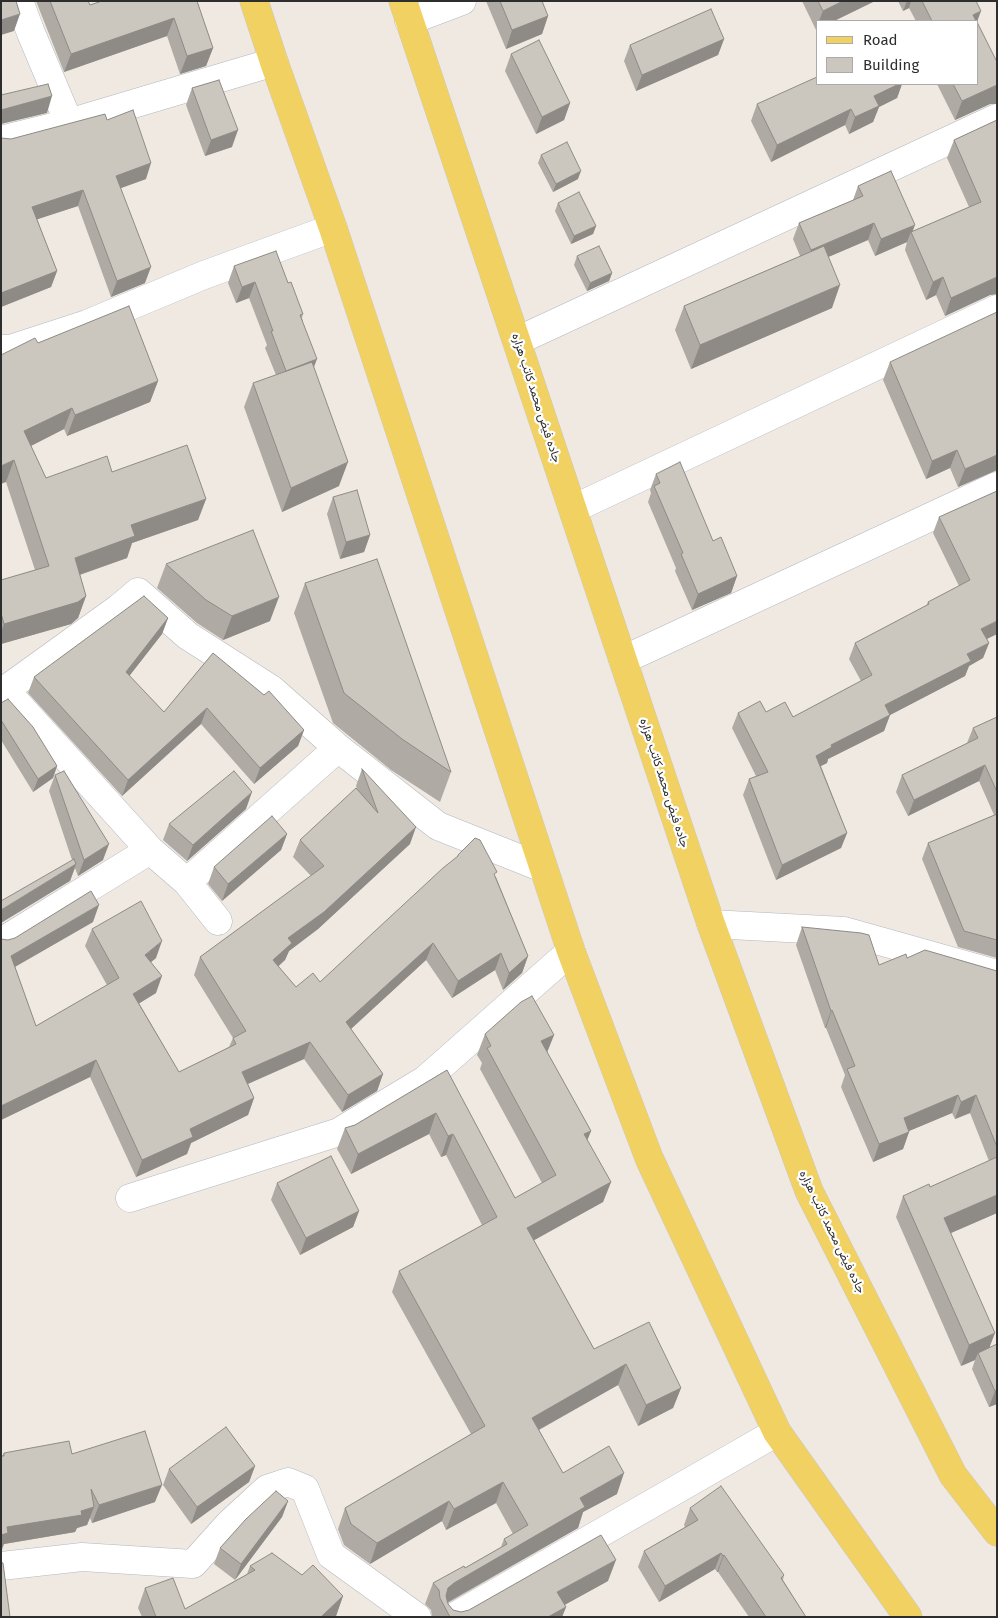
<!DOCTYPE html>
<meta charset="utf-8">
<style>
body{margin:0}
#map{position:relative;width:998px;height:1618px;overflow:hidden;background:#efe9e1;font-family:"Fira Sans",sans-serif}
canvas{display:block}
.frame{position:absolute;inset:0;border:2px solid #2e2e2e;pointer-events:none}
.legend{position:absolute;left:816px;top:20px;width:162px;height:65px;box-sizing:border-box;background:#fff;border:1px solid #ababab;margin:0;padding:6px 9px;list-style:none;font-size:15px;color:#2e2e2e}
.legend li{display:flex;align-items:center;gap:10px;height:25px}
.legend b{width:25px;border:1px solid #ababab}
</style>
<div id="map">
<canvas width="998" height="1618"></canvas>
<div class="frame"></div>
<ul class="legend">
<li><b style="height:6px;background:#f2d163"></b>Road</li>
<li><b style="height:14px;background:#cbc7bf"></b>Building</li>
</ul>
</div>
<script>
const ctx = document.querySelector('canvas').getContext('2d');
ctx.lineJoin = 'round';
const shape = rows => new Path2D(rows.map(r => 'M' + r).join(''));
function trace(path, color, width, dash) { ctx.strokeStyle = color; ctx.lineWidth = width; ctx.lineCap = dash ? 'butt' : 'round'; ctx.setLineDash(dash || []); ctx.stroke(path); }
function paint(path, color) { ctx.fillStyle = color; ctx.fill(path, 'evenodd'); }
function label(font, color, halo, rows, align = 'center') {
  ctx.font = font + ' "Fira Sans",Vazirmatn,sans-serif'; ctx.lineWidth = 4.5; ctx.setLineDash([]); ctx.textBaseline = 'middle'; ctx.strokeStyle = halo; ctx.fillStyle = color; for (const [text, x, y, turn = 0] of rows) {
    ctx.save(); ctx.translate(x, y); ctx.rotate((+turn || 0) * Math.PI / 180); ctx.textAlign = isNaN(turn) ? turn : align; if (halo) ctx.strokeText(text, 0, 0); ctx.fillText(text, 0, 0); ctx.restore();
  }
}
const street = shape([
 [19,1,31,33,69,123],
 [409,21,462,1],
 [1,140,69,123,274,62],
 [517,341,997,118],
 [1,349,10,349,87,324,204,275,333,228],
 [573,509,997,309],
 [623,660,997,486],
 [5,690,150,850,187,882,218,921],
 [1,693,119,608,138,592,188,636,271,689,338,748,438,826,543,868],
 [187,882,338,748],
 [711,924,844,931,997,974],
 [1,942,150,850],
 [130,1198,339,1132,425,1080,571,951],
 [1,1566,82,1557,193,1564,229,1524,267,1489,288,1482,305,1489,331,1555,417,1617],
 [454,1617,777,1432]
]);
const primary = shape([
 [254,1,274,62,333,228,571,951,649,1158,777,1432,908,1617],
 [403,1,711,924,809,1191,953,1475,997,1532]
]);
trace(street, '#b4b7c1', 29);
trace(primary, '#c9c9c9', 29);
trace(street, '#fff', 28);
trace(primary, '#f2d163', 28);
paint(shape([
 [36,1,88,1,90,5,197,1,213,48,206,66,180,74,167,36,64,72],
 [486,1,542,1,548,16,542,34,506,49],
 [802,1,875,1,834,21,817,21,816,30],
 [898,1,976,1,977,21,916,21,909,8,903,11],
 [724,39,718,55,636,91,624,61,630,45],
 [511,54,570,103,564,120,536,134,505,71],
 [817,84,902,84,897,98,879,107,873,122,849,134,845,125,771,162,751,121,757,104],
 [937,84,977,84,990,104,955,120],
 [192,88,232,147,205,156,186,105],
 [107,120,146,179,121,188,145,283,111,297,78,206,37,219,57,271,51,287,1,307,1,138,11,139],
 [997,120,997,294,990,295,945,316,936,295,926,300,905,250,907,242,875,256,868,240,828,257,832,308,691,369,675,330,684,306,800,256,793,239,799,223,853,200,858,186,913,231,969,207,947,158,954,140],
 [541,155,578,179,553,192,538,163],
 [558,203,596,226,593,234,571,244,555,211],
 [577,256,612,273,609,281,587,291,574,265],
 [234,266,303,314,302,318,314,368,339,486,282,512,244,407,253,383,276,375,265,348,267,345,249,298,236,303,228,283],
 [38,343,158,381,150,402,67,436,64,429,31,446,46,478,112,472,206,499,198,520,132,543,127,558,80,575,86,596,78,618,71,624,1,644,1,580,35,570,6,482],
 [890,362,997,470,958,487,950,468,926,479,883,380],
 [656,474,713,541,737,576,731,593,692,610,675,571,676,568,648,502,651,493,650,490],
 [333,497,370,535,364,552,340,559,327,514],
 [939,517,997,634,987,639,989,643,983,658,969,666,965,676,890,715,884,731,828,759,827,763,821,766,847,833,841,848,776,880,743,795,749,779,756,776,732,728,738,713,766,712,793,717,861,681,849,659,855,643,926,606,928,602,959,586,933,533],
 [166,564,270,621,223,640,197,623,157,588],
 [305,583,451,772,440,802,391,770,333,723,294,613],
 [168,618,162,634,129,676,164,712,213,653,304,730,298,746,254,784,201,724,122,796,28,693,34,677],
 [1,703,57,766,53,778,33,792,1,740],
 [997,717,997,958,958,947,922,859,928,843,994,815,979,781,908,816,896,792,902,775,967,743,973,728],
 [362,769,410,844,318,929,289,951,285,960,278,966,296,987,320,982,457,857,458,855,496,877,528,956,522,973,503,990,495,970,452,998,426,960,351,1029,383,1074,377,1091,342,1112,304,1059,248,1084,254,1098,248,1115,191,1143,187,1154,136,1177,90,1077,1,1120,8,940,93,922,15,967,36,1026,107,985,85,946,92,929,156,958,151,962,156,993,139,1003,179,1072,229,1047,233,1038,194,975,200,957,311,876,293,857,300,840,357,789,356,786],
 [55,775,103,860,78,876,75,868,70,881,72,860,49,791],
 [246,809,187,861,163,840,169,824],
 [287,834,281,850,222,901,208,884,214,867],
 [802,927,879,965,907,958,997,971,997,1213,951,1233,990,1347,997,1404,989,1407,972,1369,975,1360,961,1366,896,1217,903,1196,930,1187,989,1161,970,1113,955,1119,952,1113,909,1131,909,1132,903,1149,873,1162,841,1087,845,1075,826,1028,825,1028,796,945],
 [485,1034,554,1035,547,1052,591,1131,587,1140,611,1182,603,1202,534,1240,594,1349,681,1388,673,1408,638,1426,618,1385,539,1430,563,1473,617,1494,583,1512,578,1528,448,1603,448,1604,453,1610,461,1612,608,1581,564,1605,566,1607,562,1617,432,1617,431,1610,425,1604,433,1583,465,1568,501,1547,504,1539,513,1534,496,1503,446,1530,442,1521,370,1564,344,1545,338,1529,345,1508,471,1434,392,1292,399,1271,482,1225,446,1155,441,1157,429,1134,351,1174,337,1149,345,1128,355,1125,447,1070,515,1198,542,1183,480,1069,482,1063,477,1055],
 [277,1183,359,1211,353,1227,300,1255,271,1200],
 [4,1453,72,1454,155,1502,92,1523,90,1518,87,1525,77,1528,75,1532,4,1544,2,1550,2,1456],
 [255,1466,249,1482,191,1524,163,1485,169,1469],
 [288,1501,282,1517,235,1580,214,1564,220,1548],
 [690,1508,784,1575,783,1580,806,1617,749,1617,718,1572,717,1572,715,1569,659,1602,638,1567,644,1551,685,1527,684,1525],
 [250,1566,302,1575,343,1596,336,1616,335,1617,142,1617,138,1608,145,1588,185,1609,247,1574]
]), '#afaba4');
paint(shape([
 [843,1,875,1,834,21,819,21,823,11],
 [907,1,911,1,909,8,903,11],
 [981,11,977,22,971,21,973,15],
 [20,14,14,31,1,35,1,20],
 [548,16,542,34,506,49,512,30],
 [174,18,167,36,64,72,71,54],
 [724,39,718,55,636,91,642,75],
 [213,48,206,66,180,74,187,56],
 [899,84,902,84,897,98,879,107,873,122,849,134,855,117,874,96],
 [997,85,997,104,990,104,955,120,962,101],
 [52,96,47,113,1,124,1,110,3,109],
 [570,103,564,120,536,134,542,117],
 [851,109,845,125,771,162,777,145],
 [238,130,232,147,205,156,211,140],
 [151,163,146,179,110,192,116,176],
 [581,171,578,179,553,192,556,184],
 [83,190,78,206,26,223,32,207],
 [874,223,868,240,805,267,811,250],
 [915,225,912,233,911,232,907,242,875,256,881,239],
 [596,226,593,234,571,244,574,236],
 [151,267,145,283,111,297,117,281],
 [57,271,51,287,1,307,1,293],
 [612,273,609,281,587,291,590,283],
 [943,277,936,295,926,300,933,282],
 [997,277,997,294,990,295,945,316,951,298],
 [255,282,249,298,236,303,242,287],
 [840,285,832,308,691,369,700,345],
 [317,359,311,375,286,371],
 [158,381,150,402,67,436,75,415],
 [72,408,64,429,17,453,24,431],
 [957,450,950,468,926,479,932,461],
 [997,455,997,470,958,487,965,469],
 [14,460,6,482,1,484,1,466],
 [348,462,339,486,282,512,291,488],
 [206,499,198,520,132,543,127,558,67,579,75,558,131,525],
 [370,535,364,552,340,559,346,542],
 [737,576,731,593,692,610,698,594],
 [86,596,78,618,71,624,1,644,1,632,4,624],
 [279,597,270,621,223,640,232,616],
 [168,618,162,634,120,688,126,672],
 [997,621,997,634,976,644,981,629],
 [989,643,983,658,969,666,965,676,890,715,884,731,828,759,827,763,811,771,816,756,885,705,967,654],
 [207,708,201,724,122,796,128,780],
 [304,730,298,746,254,784,260,768],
 [985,765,979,781,908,816,914,800],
 [57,766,53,778,33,792,38,779],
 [252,792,246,809,187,861,193,845],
 [416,827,410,844,318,929,289,951,285,960,267,977,273,960,288,938],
 [847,833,841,848,776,880,782,865],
 [287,834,281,850,222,901,228,884],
 [109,844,103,860,78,876,84,860],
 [76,864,70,881,1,923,1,910],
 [99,905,93,922,4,973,11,956],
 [162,941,156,958,139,972,145,955],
 [433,943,426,960,340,1039,346,1022],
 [501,953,495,970,452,998,458,981],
 [528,956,522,973,503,990,509,973],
 [162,976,156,993,127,1011,133,994],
 [832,1010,826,1028,825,1028,831,1011],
 [554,1035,546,1055,541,1041],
 [310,1042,304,1059,236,1089,242,1072],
 [96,1060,90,1077,1,1120,1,1106],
 [383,1074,377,1091,342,1112,348,1095],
 [958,1095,952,1113,897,1136,904,1118],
 [976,1095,970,1113,955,1119,961,1102],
 [254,1098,248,1115,191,1143,187,1154,136,1177,142,1160,190,1129],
 [436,1113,429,1134,351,1174,358,1154],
 [591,1131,583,1151,584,1134],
 [909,1132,903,1149,873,1162,879,1144],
 [453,1134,446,1155,441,1157,448,1136],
 [611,1182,603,1202,520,1248,527,1228],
 [997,1195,997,1213,937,1239,944,1218],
 [359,1211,353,1227,300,1255,306,1238],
 [995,1333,987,1354,978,1353,975,1360,961,1366,969,1345],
 [626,1364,618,1385,524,1438,532,1418],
 [681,1388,673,1408,638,1426,646,1405],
 [997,1390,997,1404,989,1407,995,1391],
 [255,1466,249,1482,191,1524,197,1507],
 [624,1473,617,1494,583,1512,578,1528,446,1603,443,1603,448,1588,454,1583,580,1498],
 [503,1482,496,1503,446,1530,454,1509],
 [162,1485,155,1502,92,1523,99,1505],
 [288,1501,282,1517,235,1580,241,1564],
 [449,1501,442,1521,370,1564,377,1543],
 [94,1507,87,1525,77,1528,75,1532,4,1544,1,1550,1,1535,7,1527,81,1511],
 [721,1553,715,1569,659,1602,665,1586],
 [724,1555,718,1572,717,1572,723,1556],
 [616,1560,608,1581,550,1613,557,1592],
 [343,1596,336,1616,335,1617,321,1617],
 [566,1607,562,1617,548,1617]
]), '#8e8b86');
const building = shape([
 [1,1,16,1,20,14,1,20,1,1],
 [50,1,88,1,90,5,102,1,197,1,213,48,187,56,174,18,71,54,50,1],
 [500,1,542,1,548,16,512,30,500,1],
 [818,1,843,1,823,11,818,1],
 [922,1,976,1,981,11,973,15,976,21,932,21,922,1],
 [711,9,724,39,642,75,630,45,711,9],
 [977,22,997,62,997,85,962,101,953,84,977,84,977,22],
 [539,40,570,103,542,117,511,54,539,40],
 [817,77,817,84,899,84,874,96,879,106,855,117,851,109,777,145,757,104,817,77],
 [219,80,238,130,211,140,192,88,219,80],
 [48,84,52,96,1,110,1,95,48,84],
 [133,110,151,163,116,176,151,267,117,281,83,190,32,207,57,271,1,293,1,138,11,139,105,114,107,120,133,110],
 [997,120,997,277,951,298,943,277,933,282,911,232,981,202,954,140,997,120],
 [567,142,581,171,556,184,541,155,567,142],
 [891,171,915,225,881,239,874,223,811,250,799,223,863,196,858,186,891,171],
 [579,192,596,226,574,236,558,203,579,192],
 [599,246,612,273,590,283,577,256,599,246],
 [824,246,840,285,700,345,684,306,824,246],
 [276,251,288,283,291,282,303,314,300,315,317,359,286,371,271,331,273,331,255,282,242,287,234,266,276,251],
 [129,306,158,381,75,415,72,408,24,431,46,478,107,456,112,472,187,445,206,499,131,525,135,536,75,558,86,596,78,602,4,624,1,613,1,580,49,566,14,460,1,466,1,355,35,338,38,343,129,306],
 [997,312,997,455,965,469,957,450,932,461,890,362,997,312],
 [312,362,348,462,291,488,253,383,312,362],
 [680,462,713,541,721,537,737,576,698,594,681,554,683,553,654,486,660,483,656,474,680,462],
 [357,490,370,535,346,542,333,497,357,490],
 [997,491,997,621,981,629,989,643,967,654,971,661,885,705,890,715,831,745,832,747,816,756,847,833,782,865,749,779,768,772,738,713,760,701,766,712,785,702,793,717,872,675,855,643,929,604,928,602,970,580,939,517,997,491],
 [253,530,279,597,232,616,206,600,166,564,253,530],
 [377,559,451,772,402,739,344,693,305,583,377,559],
 [144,596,168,618,126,672,164,712,213,653,264,695,269,691,304,730,260,768,207,708,128,780,34,677,144,596],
 [8,699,33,727,57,766,38,779,1,720,1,703,8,699],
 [997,717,997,792,985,765,914,800,902,775,978,738,973,728,997,717],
 [362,769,416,827,324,912,288,938,292,943,273,960,296,987,313,973,320,982,443,868,458,856,458,855,475,838,480,840,497,872,494,874,528,956,509,973,501,953,458,981,433,943,346,1022,383,1074,348,1095,310,1042,242,1072,254,1098,190,1129,193,1137,142,1160,96,1060,1,1106,1,939,8,940,15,938,91,891,99,905,11,956,36,1026,119,978,92,929,141,901,162,941,145,955,162,976,133,994,179,1072,236,1044,233,1038,246,1031,200,957,324,866,300,840,356,788,378,813,362,769],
 [64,771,109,844,84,860,55,775,64,771],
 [234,771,252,792,193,845,169,824,234,771],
 [997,814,997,940,964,931,928,843,997,814],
 [272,816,287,834,228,884,214,867,272,816],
 [74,859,76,864,1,910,1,901,74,859],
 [802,927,861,933,869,935,879,965,906,954,907,958,925,950,997,971,997,1147,976,1095,961,1102,958,1095,904,1118,909,1132,879,1144,847,1069,855,1066,832,1010,831,1011,802,927],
 [532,996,554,1035,541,1041,591,1131,584,1134,611,1182,527,1228,594,1349,649,1322,681,1388,646,1405,626,1364,532,1418,563,1473,609,1446,624,1473,580,1498,585,1507,454,1583,448,1588,446,1596,448,1604,453,1610,461,1612,469,1610,601,1535,616,1560,557,1592,566,1607,548,1617,450,1617,440,1598,439,1590,433,1583,464,1566,465,1568,507,1544,504,1539,528,1525,503,1482,454,1509,449,1501,377,1543,351,1524,345,1508,485,1426,399,1271,497,1217,453,1134,448,1136,436,1113,358,1154,345,1128,355,1125,447,1070,515,1198,556,1175,487,1048,491,1046,485,1034,521,1002,532,996],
 [331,1156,359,1211,306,1238,277,1183,331,1156],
 [997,1157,997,1195,944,1218,995,1333,969,1345,903,1196,929,1184,930,1187,997,1157],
 [997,1344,997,1390,995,1391,978,1353,997,1344],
 [226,1427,255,1466,197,1507,169,1469,226,1427],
 [145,1431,162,1485,99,1505,91,1489,94,1507,81,1511,82,1515,7,1527,8,1533,1,1535,1,1456,4,1456,4,1453,69,1441,72,1454,145,1431],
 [721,1486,784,1575,781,1578,806,1617,766,1617,724,1555,723,1556,721,1553,665,1586,644,1551,698,1520,690,1508,721,1486],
 [276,1491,288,1501,241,1564,220,1548,246,1519,276,1491],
 [272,1553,302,1575,313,1565,343,1596,321,1617,156,1617,145,1588,173,1578,185,1609,255,1570,250,1566,272,1553],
 [1,1562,3,1563,10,1617,1,1617,1,1562]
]);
paint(building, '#cbc7bf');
trace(building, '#8e8b86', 1);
label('12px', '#2e2e2e', '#fff', [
 ["جاده فیض محمد کاتب هزاره",536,398,72],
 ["جاده فیض محمد کاتب هزاره",664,783,72],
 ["جاده فیض محمد کاتب هزاره",832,1232,64]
]);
</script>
